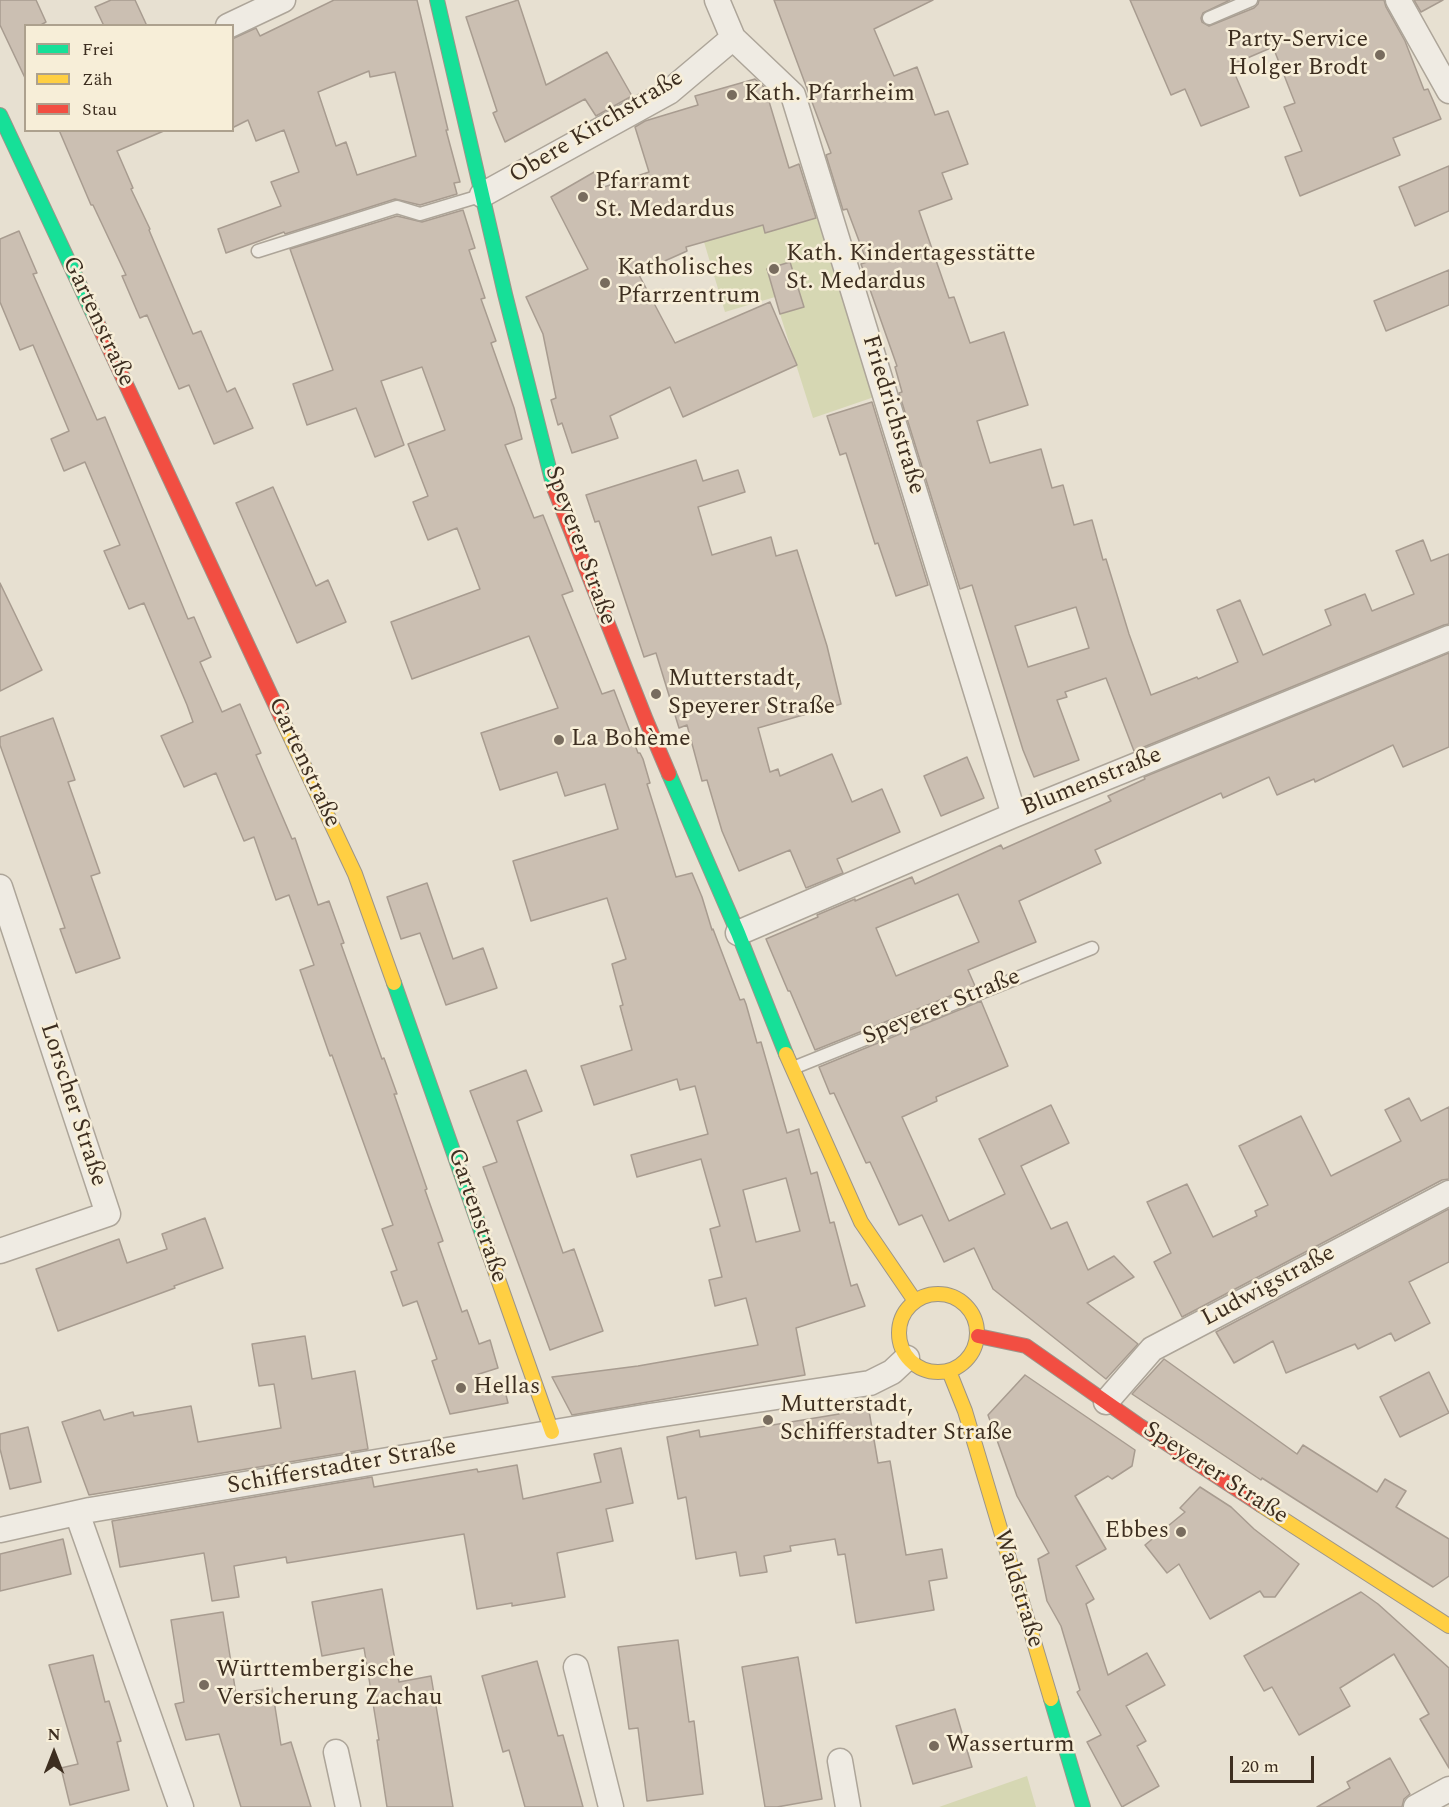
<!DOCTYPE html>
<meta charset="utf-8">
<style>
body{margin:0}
#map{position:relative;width:1449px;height:1807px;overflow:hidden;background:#e7e0d1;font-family:Spectral,serif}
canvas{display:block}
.legend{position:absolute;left:24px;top:24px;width:210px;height:108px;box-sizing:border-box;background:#f7eed8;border:2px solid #ada18e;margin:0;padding:8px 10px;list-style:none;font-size:18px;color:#3d2e20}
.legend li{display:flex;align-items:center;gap:12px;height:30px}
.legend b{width:30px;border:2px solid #ada18e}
.north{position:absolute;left:24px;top:1723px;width:60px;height:60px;-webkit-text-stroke:4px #f7eed8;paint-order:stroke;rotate:0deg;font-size:16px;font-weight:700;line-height:24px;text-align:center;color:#3d2e20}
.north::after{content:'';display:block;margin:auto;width:21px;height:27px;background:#3d2e20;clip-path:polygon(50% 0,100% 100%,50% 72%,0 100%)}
.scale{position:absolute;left:1230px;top:1756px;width:84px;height:27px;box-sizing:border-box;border:3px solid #3d2e20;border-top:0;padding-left:8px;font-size:18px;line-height:21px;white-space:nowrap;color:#3d2e20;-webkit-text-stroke:4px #f7eed8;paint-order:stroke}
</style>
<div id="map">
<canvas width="1449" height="1807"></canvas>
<ul class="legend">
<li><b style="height:8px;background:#16e098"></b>Frei</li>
<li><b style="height:8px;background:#ffcf43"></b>Zäh</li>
<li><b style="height:8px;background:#f24e42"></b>Stau</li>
</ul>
<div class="north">N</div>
<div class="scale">20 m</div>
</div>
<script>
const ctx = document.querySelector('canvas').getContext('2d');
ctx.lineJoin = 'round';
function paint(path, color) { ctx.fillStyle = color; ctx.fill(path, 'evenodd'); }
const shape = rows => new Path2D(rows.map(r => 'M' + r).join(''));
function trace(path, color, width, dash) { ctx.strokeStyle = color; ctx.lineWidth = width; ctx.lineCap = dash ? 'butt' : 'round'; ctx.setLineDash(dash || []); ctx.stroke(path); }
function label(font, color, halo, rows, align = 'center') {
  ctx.font = font + ' Spectral,serif'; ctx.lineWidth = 5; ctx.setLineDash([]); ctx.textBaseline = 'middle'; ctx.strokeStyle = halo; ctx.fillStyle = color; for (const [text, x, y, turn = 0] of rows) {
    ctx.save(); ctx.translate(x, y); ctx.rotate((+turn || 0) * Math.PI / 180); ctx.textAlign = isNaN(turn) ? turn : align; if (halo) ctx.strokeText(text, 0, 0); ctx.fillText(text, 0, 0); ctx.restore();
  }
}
paint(shape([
 [819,217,877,396,813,418,780,314,804,307,790,262,767,269,775,297,725,312,704,242,763,225,765,233],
 [1027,1776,1036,1807,939,1807]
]), '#d6d7b3');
const building = shape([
 [0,0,36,0,46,22,39,26,26,26,26,80,0,25,0,0],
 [111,0,135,0,147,26,104,26,95,7,111,0],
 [334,0,417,0,448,130,446,130,460,182,454,183,457,194,420,205,395,199,285,234,284,232,226,253,218,229,281,206,271,182,299,172,284,130,256,141,248,120,232,128,232,39,256,28,260,36,334,0],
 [369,71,370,77,395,72,416,156,357,175,346,142,336,146,318,92,369,71],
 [518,0,546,85,607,52,632,96,596,116,585,99,505,142,493,113,497,111,466,17,518,0],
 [774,0,933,0,874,29,894,76,917,67,935,115,948,111,968,164,942,173,952,199,919,211,949,298,954,297,970,343,1004,332,1028,405,977,421,990,463,1041,449,1052,488,1063,485,1074,525,1092,520,1103,560,1106,559,1129,634,1151,695,1197,677,1198,679,1238,662,1217,610,1240,600,1263,655,1331,625,1325,610,1365,594,1372,611,1414,594,1396,551,1423,540,1431,561,1449,554,1449,624,1444,625,1134,751,1106,678,1065,692,1067,697,1057,700,1079,760,1034,777,1023,750,972,585,960,589,899,393,902,392,895,367,897,366,861,264,867,262,847,209,843,210,826,155,831,153,774,0],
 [1076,607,1089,648,1028,667,1015,626,1076,607],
 [1130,0,1230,0,1203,13,1201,18,1202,22,1209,26,1254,8,1258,4,1259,0,1384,0,1386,7,1405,41,1424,90,1428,89,1441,119,1393,138,1400,155,1300,196,1285,157,1302,151,1284,107,1295,103,1273,47,1231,65,1249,107,1201,126,1185,89,1171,95,1130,0],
 [1414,0,1443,0,1421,12,1414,0],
 [755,79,765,88,789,168,799,164,816,218,765,233,763,225,686,247,687,251,638,273,675,343,770,302,797,365,683,417,670,387,610,416,618,438,572,453,562,423,558,425,551,400,556,398,543,334,526,297,588,269,551,197,596,171,604,187,649,172,635,127,645,121,698,105,695,96,755,79],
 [59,130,166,130,117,151,133,188,131,189,150,229,149,230,193,334,201,331,227,392,235,388,253,428,214,444,189,385,179,389,147,315,140,318,122,276,126,275,93,205,91,205,59,130],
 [1449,166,1449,211,1415,226,1399,187,1449,166],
 [463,210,475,248,469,250,485,298,481,299,496,341,491,343,514,408,522,439,505,445,534,518,543,515,573,591,562,595,602,694,614,690,638,753,640,753,643,759,650,783,647,784,676,877,692,873,702,897,712,930,713,929,740,1000,744,999,746,1004,757,1043,761,1042,787,1133,799,1129,799,1131,811,1174,817,1172,830,1223,834,1222,851,1286,857,1284,865,1306,796,1328,805,1375,572,1415,552,1377,638,1366,758,1345,746,1298,715,1306,709,1280,722,1277,710,1229,720,1226,701,1159,637,1177,631,1155,708,1134,695,1086,680,1090,677,1079,594,1105,581,1066,632,1050,620,1006,623,1005,612,964,626,959,607,898,531,921,513,861,618,829,605,784,565,796,557,772,500,790,481,733,558,708,529,636,412,679,391,622,480,589,457,528,428,540,413,502,428,496,408,444,445,430,422,367,381,381,404,445,375,457,356,408,307,425,293,384,333,370,290,249,397,216,422,222,463,210],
 [786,1178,800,1231,756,1242,743,1190,786,1178],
 [19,231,37,273,33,274,97,420,105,417,188,619,194,617,211,657,200,662,222,712,240,704,261,753,256,755,292,839,295,838,318,905,329,901,344,943,341,944,382,1059,384,1058,397,1094,394,1094,427,1189,425,1190,443,1241,438,1243,462,1312,467,1310,479,1344,490,1340,498,1368,476,1375,479,1386,503,1383,508,1403,450,1414,432,1361,437,1359,417,1301,403,1306,391,1272,397,1270,382,1229,393,1225,332,1055,330,1056,300,970,314,965,289,895,276,900,254,837,244,841,216,773,184,787,161,736,193,722,187,705,144,603,129,609,104,551,120,545,85,462,64,471,51,439,69,431,33,345,20,350,0,302,0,239,19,231],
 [790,262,804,307,780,314,767,269,790,262],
 [1449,270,1449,305,1386,331,1374,301,1449,270],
 [872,402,928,585,896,596,878,543,875,544,846,453,840,455,827,416,872,402],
 [696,460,703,481,738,470,745,492,698,507,712,555,771,537,776,556,797,550,827,646,841,704,758,728,770,772,778,769,780,776,832,754,852,802,882,789,900,832,837,859,843,873,806,888,790,850,739,871,722,831,707,780,702,781,687,725,679,728,656,653,644,657,599,521,595,522,586,495,696,460],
 [273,487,316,586,328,580,346,622,297,643,236,503,273,487],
 [0,583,42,670,0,691,0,583],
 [1449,653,1449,747,1403,767,1393,745,1315,782,1314,779,1277,795,1269,777,1223,798,1221,793,1095,850,1101,863,1019,901,1036,942,968,970,975,986,815,1050,790,991,788,991,766,939,818,917,817,915,855,899,855,901,912,877,915,884,1001,845,1003,849,1111,801,1108,796,1145,779,1144,777,1449,653],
 [958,894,979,942,896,976,876,928,958,894],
 [53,718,75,780,68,782,100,873,91,876,120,958,76,973,60,929,65,928,0,745,0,737,53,718],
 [967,757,984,798,941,816,924,776,967,757],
 [427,883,453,959,483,948,497,988,446,1005,420,933,401,939,387,897,427,883],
 [981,1001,1008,1066,936,1097,937,1101,902,1117,949,1221,1005,1194,979,1139,1051,1105,1069,1143,1021,1166,1051,1229,1067,1222,1088,1270,1114,1256,1134,1277,1087,1303,1138,1344,1106,1379,993,1289,974,1248,944,1262,922,1215,899,1225,870,1162,866,1163,834,1093,830,1094,819,1067,981,1001],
 [526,1070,542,1111,517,1121,563,1253,574,1249,603,1331,550,1350,483,1167,497,1162,470,1091,526,1070],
 [1409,1098,1421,1121,1449,1107,1449,1179,1442,1180,1182,1317,1154,1262,1171,1253,1147,1202,1187,1184,1213,1237,1257,1216,1255,1211,1268,1205,1239,1146,1301,1116,1331,1176,1401,1141,1385,1110,1409,1098],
 [1449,1209,1449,1262,1409,1282,1430,1323,1395,1341,1391,1333,1358,1349,1355,1344,1286,1373,1273,1341,1234,1363,1216,1332,1449,1209],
 [205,1218,223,1268,174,1286,175,1288,58,1331,36,1269,119,1239,127,1263,167,1249,162,1234,205,1218],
 [305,1336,312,1379,355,1371,368,1449,89,1495,62,1422,100,1410,104,1420,133,1412,134,1416,191,1406,198,1442,281,1428,274,1384,259,1386,252,1344,305,1336],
 [1164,1359,1297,1454,1303,1445,1377,1492,1385,1479,1406,1491,1396,1507,1449,1539,1449,1576,1433,1587,1262,1478,1261,1480,1132,1394,1164,1359],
 [1429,1372,1449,1413,1400,1437,1380,1397,1429,1372],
 [1025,1375,1135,1450,1132,1466,1112,1479,1108,1476,1075,1496,1106,1549,1076,1566,1094,1599,1086,1604,1108,1675,1147,1653,1165,1685,1126,1706,1146,1741,1137,1746,1159,1786,1122,1807,1087,1742,1101,1735,1077,1692,1080,1690,1061,1626,1047,1601,1038,1559,1049,1553,1017,1496,988,1415,1025,1375],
 [868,1405,878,1463,890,1461,906,1555,942,1549,947,1578,929,1581,934,1610,856,1623,845,1554,838,1555,835,1539,790,1546,791,1551,764,1556,767,1572,740,1576,736,1552,696,1559,686,1497,678,1499,667,1437,699,1430,700,1437,839,1414,838,1410,868,1405],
 [28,1427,41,1482,10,1489,0,1449,0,1434,28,1427],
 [621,1448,633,1503,606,1509,613,1541,557,1553,565,1597,512,1606,512,1603,477,1609,464,1534,287,1563,286,1557,234,1566,239,1597,212,1601,204,1553,120,1567,112,1521,372,1477,374,1487,477,1469,478,1472,517,1465,523,1499,601,1482,594,1454,621,1448],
 [1200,1487,1231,1507,1254,1529,1299,1564,1275,1597,1264,1597,1260,1591,1210,1619,1179,1564,1167,1573,1145,1545,1185,1512,1180,1508,1200,1487],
 [63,1539,71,1574,0,1591,0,1554,63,1539],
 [382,1589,399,1682,431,1676,453,1807,387,1807,377,1740,379,1740,364,1648,322,1656,312,1602,382,1589],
 [1361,1592,1378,1604,1449,1668,1449,1768,1420,1719,1429,1714,1394,1654,1340,1688,1350,1706,1299,1735,1272,1687,1264,1691,1244,1656,1361,1592],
 [223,1612,236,1694,272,1688,281,1745,291,1742,311,1807,241,1807,219,1734,186,1740,175,1704,184,1702,171,1620,223,1612],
 [678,1640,689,1722,694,1721,703,1794,647,1801,638,1728,629,1729,618,1647,678,1640],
 [93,1655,105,1702,109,1701,121,1741,117,1742,129,1790,70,1805,61,1768,78,1764,49,1665,93,1655],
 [798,1657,822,1799,777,1807,765,1807,742,1667,798,1657],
 [537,1661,558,1736,563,1735,583,1807,525,1807,509,1750,503,1752,482,1676,537,1661],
 [955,1709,972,1767,913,1784,896,1726,955,1709],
 [1390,1758,1410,1794,1404,1799,1402,1807,1317,1807,1350,1788,1347,1782,1390,1758]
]);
paint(building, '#cbbfb2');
trace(building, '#a89c90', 1.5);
const lane = shape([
 [1209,18,1251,0],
 [258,251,397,207,420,214,480,196],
 [793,1068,1092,948]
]);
const street = shape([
 [1398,0,1449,91],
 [228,26,283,0],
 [733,38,793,95,1014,815],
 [482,195,669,92,733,38,717,0],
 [0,887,108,1214,0,1251],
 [738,933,1014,815,1449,638],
 [1106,1402,1152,1349,1449,1193],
 [77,1513,181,1807],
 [0,1530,90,1510,650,1416,870,1383,892,1372,907,1358],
 [576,1667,611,1807],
 [336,1752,348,1807],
 [840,1761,848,1807],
 [1416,1807,1449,1789]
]);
const fast = shape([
 [437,0,505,294,554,488],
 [0,115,96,320],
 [669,774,738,933,786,1054],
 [394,983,486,1245],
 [1051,1699,1083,1807]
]);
const slow = shape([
 [281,717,355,874,394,983],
 [786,1054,861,1222,915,1301],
 [486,1245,552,1432],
 '899 1333a39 39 0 1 1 78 0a39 39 0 1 1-78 0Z',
 [949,1371,965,1411,1051,1699],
 [1261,1505,1449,1626]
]);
const jam = shape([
 [96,320,281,717],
 [554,488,646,720,669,774],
 [978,1336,1026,1346,1140,1426,1261,1505]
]);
trace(lane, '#ada599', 15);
trace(street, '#ada599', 27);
trace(fast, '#9c958a', 16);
trace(slow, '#9c958a', 16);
trace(jam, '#9c958a', 16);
trace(lane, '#efebe3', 12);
trace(street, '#efebe3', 24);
trace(fast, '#16e098', 14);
trace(slow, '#ffcf43', 14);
trace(jam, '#f24e42', 14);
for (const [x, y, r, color] of [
 [1380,55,6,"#786c5e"],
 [732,95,6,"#786c5e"],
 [583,197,6,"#786c5e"],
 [774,269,6,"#786c5e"],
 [605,283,6,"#786c5e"],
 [656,694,6,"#786c5e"],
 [559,740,6,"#786c5e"],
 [461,1388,6,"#786c5e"],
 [768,1420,6,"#786c5e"],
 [1181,1532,6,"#786c5e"],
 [204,1685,6,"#786c5e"],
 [934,1746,6,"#786c5e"]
]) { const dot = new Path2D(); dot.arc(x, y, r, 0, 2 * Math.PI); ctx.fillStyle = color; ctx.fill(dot); trace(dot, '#f7eed8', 2); }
label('24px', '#3d2e20', '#f7eed8', [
 ["Party-Service",1368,41,"right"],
 ["Holger Brodt",1368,69,"right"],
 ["Kath. Pfarrheim",744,95],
 ["Pfarramt",595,183],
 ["St. Medardus",595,211],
 ["Kath. Kindertagesstätte",786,255],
 ["St. Medardus",786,283],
 ["Katholisches",617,269],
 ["Pfarrzentrum",617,297],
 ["Mutterstadt,",668,680],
 ["Speyerer Straße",668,708],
 ["La Bohème",571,740],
 ["Hellas",473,1388],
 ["Mutterstadt,",780,1406],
 ["Schifferstadter Straße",780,1434],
 ["Ebbes",1169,1532,"right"],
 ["Württembergische",216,1671],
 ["Versicherung Zachau",216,1699],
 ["Wasserturm",946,1746]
], 'left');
label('24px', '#3d2e20', '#f7eed8', [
 ["Obere Kirchstraße",597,128,-31],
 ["Gartenstraße",97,322,65],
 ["Friedrichstraße",892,415,73],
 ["Speyerer Straße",579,546,70],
 ["Gartenstraße",303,763,65],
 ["Blumenstraße",1092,783,-22],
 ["Speyerer Straße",942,1008,-22],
 ["Lorscher Straße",72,1105,72],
 ["Gartenstraße",476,1216,71],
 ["Ludwigstraße",1269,1287,-28],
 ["Schifferstadter Straße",342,1468,-10],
 ["Speyerer Straße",1215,1474,33],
 ["Waldstraße",1017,1589,73]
]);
</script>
